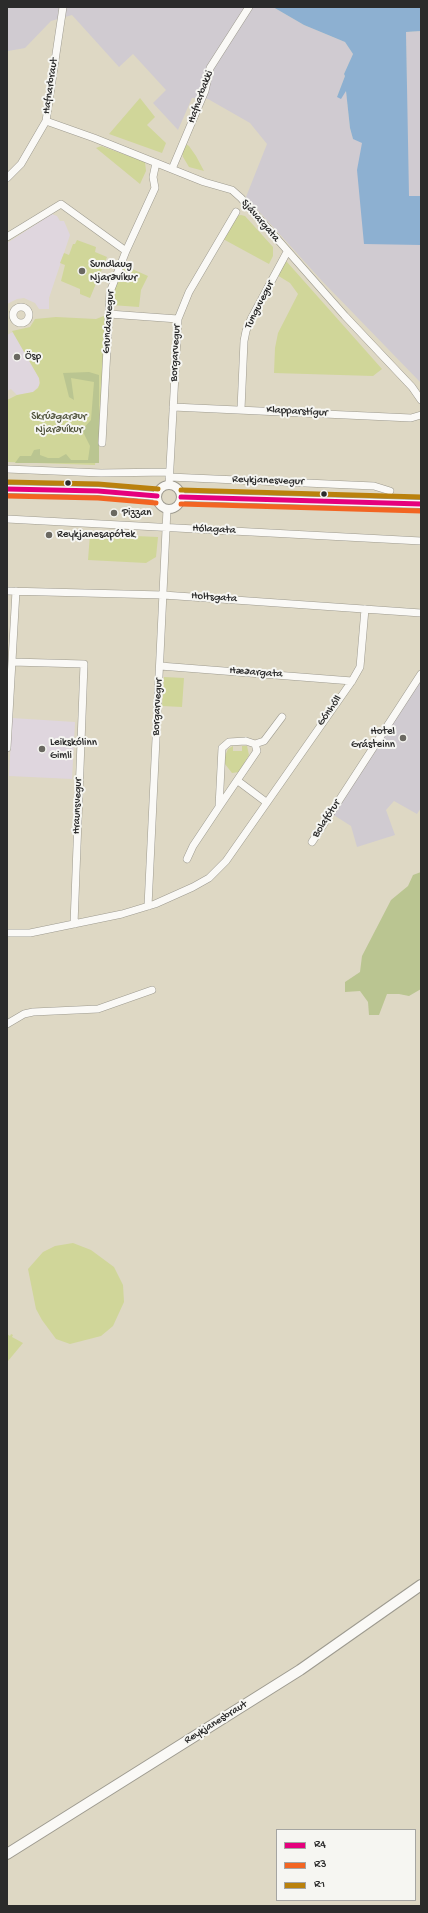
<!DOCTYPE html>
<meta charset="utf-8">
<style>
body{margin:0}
#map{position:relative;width:428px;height:1913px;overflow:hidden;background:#ded8c4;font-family:"Gochi Hand",sans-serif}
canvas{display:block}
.frame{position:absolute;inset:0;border:8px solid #2b2b2b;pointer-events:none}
.legend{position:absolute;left:276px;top:1829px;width:140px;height:72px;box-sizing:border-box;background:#f6f6f2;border:1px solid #a5a5a2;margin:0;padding:5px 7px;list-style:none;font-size:12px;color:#2b2b2b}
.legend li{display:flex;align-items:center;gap:8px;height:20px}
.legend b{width:20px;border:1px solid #a5a5a2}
</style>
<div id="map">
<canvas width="428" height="1913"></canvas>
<div class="frame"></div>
<ul class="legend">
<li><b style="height:5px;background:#e5007d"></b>R4</li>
<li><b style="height:5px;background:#f26522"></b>R3</li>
<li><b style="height:5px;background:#ba810d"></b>R1</li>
</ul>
</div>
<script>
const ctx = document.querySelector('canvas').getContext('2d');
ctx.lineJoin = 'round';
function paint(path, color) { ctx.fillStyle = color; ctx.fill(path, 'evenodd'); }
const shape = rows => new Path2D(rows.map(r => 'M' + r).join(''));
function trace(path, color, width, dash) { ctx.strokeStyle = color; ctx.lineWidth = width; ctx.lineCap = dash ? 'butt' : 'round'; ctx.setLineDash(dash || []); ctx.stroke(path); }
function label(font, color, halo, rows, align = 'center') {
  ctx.font = font + ' "Gochi Hand",sans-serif'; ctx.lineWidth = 4; ctx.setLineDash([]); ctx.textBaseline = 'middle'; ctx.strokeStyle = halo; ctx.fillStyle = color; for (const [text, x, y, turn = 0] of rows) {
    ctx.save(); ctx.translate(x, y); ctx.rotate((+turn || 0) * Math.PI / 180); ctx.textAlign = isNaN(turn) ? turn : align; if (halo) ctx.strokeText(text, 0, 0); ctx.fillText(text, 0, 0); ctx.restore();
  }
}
paint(shape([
 [52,214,57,216,60,221,64,221,70,235,49,298,49,309,39,309,35,303,24,298,17,299,7,304,7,243],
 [13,332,39,378,39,386,33,392,17,395,11,389,7,391,7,335],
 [12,718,75,722,72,779,9,776]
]), '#dfd6de');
paint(shape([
 [7,7,273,7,304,25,345,42,353,54,344,74,345,76,337,97,346,90,350,128,353,139,407,141,406,32,421,31,421,383,322,281,246,197,267,144,250,123,208,99,192,98,178,130,153,103,166,90,133,54,119,67,72,15,51,21,25,48,8,51],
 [421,676,421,808,417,814,394,801,386,810,395,835,357,847,351,826,332,814]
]), '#d0cbd1');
paint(shape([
 [140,98,155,117,147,125,166,143,162,153,109,134],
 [184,143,189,146,196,156,204,171,189,167,183,157,181,149],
 [101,146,145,162,146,171,140,184,96,148],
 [241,215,245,216,273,247,273,256,269,264,223,239,236,216],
 [77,240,96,247,95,252,107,257,90,298,80,294,80,289,61,281,65,265,60,263,64,253,69,255,73,244,75,244],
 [284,260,287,262,382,369,373,376,274,373,275,348,278,333,298,294,290,283,277,275],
 [123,265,148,276,141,290,139,307,111,305,111,296],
 [109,314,107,357,95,465,7,462,7,400,17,395,33,392,38,388,40,383,39,378,12,331,30,327,35,319,56,317,96,319],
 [90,534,158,537,156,557,146,563,88,560],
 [164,677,184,678,182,707,162,706],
 [233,746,233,751,242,751,242,746,247,746,249,755,239,772,232,773,225,764,225,756,228,749],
 [73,1243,91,1250,114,1267,123,1285,124,1302,113,1326,101,1336,70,1344,56,1339,42,1320,36,1309,28,1269,43,1252,55,1246],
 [7,1334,10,1336,11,1334,13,1335,12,1337,23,1343,8,1361]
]), '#d0d699');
paint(shape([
 [89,372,99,375,99,463,15,463,20,456,31,456,34,450,40,449,40,455,48,458,59,458,66,454,71,460,88,460,90,446,82,430,91,420,94,382,71,378,74,400,69,397,63,373],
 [421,872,421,989,409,996,399,994,387,994,379,1015,369,1015,368,1002,360,991,345,992,345,982,360,972,362,956,391,900,408,886,413,875]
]), '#bac591');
paint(shape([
 [273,7,421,7,421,31,406,32,409,196,421,196,421,245,364,244,357,170,362,143,353,139,350,128,346,91,341,99,337,97,345,76,344,74,353,54,345,42,304,25]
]), '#8db0d1');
const minor = shape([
 [46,121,94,138,204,182,232,190,241,198,345,316,412,387,421,400],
 [172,169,205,91,210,68,249,7],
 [7,178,21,164,46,121,63,7],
 [7,237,61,204,126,251],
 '13 315a8 8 0 1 1 16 0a8 8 0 1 1-16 0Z',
 [109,314,178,319],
 [173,407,411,418,421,415],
 [241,409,244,341,246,331,251,319,287,252],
 [102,443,110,292,126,251,155,188,153,177,156,163],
 [7,469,101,473,169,472],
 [169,477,374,486,390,491],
 [169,485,178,319,189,292,236,212],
 [7,519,421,541],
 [7,591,163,595,421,613],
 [12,662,84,664,74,924],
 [160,666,352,681],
 [246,741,255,744,257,751,219,807,222,748,229,742,246,741],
 [255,744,264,741,282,717],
 [7,748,16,591],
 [238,781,266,802],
 [312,842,421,674],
 [187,859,193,846,219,807],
 [148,906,167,509],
 [7,933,30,933,122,914,155,904,193,887,209,878,226,861,352,681,360,667,365,609],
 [7,1024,24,1014,33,1012,98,1009,152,990]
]);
const major = shape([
 '157 497a12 12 0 1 1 24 0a12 12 0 1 1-24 0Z',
 [7,489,98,491,157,496],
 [181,497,421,504]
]);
const highway = shape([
 [7,1854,300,1670,421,1585]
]);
trace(minor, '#9d9a8f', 8);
trace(major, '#9d9a8f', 10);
trace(highway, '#9d9a8f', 12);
trace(minor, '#faf9f6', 7);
trace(major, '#faf9f6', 8);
trace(highway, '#faf9f6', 10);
trace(shape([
 [7,489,98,491,157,496],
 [181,497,421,504]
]), '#e5007d', 5);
trace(shape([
 [7,496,98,498,156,503],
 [181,504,421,511]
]), '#f26522', 5);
trace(shape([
 [7,482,98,484,158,489],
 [181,490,421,497]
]), '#ba810d', 5);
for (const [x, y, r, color] of [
 [82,271,4,"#6a6861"],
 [17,357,4,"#6a6861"],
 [68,483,3.5,"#2b2b2b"],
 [324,494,3.5,"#2b2b2b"],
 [114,513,4,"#6a6861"],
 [49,535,4,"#6a6861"],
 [403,738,4,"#6a6861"],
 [42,749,4,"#6a6861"]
]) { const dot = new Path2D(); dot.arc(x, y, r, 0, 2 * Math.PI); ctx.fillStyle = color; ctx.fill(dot); trace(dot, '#f6f6f2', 1.5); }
label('11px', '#2b2b2b', '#f6f6f2', [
 ["Hafnarbraut",51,86,-82],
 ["Hafnarbakki",201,97,-70],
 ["Sjávargata",260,221,49],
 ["Tunguvegur",260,305,-63],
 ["Grundarvegur",109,322,-86],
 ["Borgarvegur",176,353,-87],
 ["Klapparstígur",297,412,3],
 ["Reykjanesvegur",268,481,2],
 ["Hólagata",214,530,3],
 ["Holtsgata",214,598,4],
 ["Hæðargata",256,673,4],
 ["Borgarvegur",158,707,-87],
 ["Gónhóll",330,711,-55],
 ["Hraunsvegur",78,806,-88],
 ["Bolafótur",327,819,-57],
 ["Reykjanesbraut",216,1723,-32]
]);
label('11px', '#2b2b2b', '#f6f6f2', [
 ["Sundlaug",90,265],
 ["Njarðvíkur",90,278],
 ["Ösp",25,357],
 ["Pizzan",122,513],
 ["Reykjanesapótek",57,535],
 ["Hotel",395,732,"right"],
 ["Grásteinn",395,745,"right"],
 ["Leikskólinn",50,743],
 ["Gimli",50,756]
], 'left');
label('11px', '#52553e', '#f6f6f2', [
 ["Skrúðgarður",59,417],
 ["Njarðvíkur",59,430]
]);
</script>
